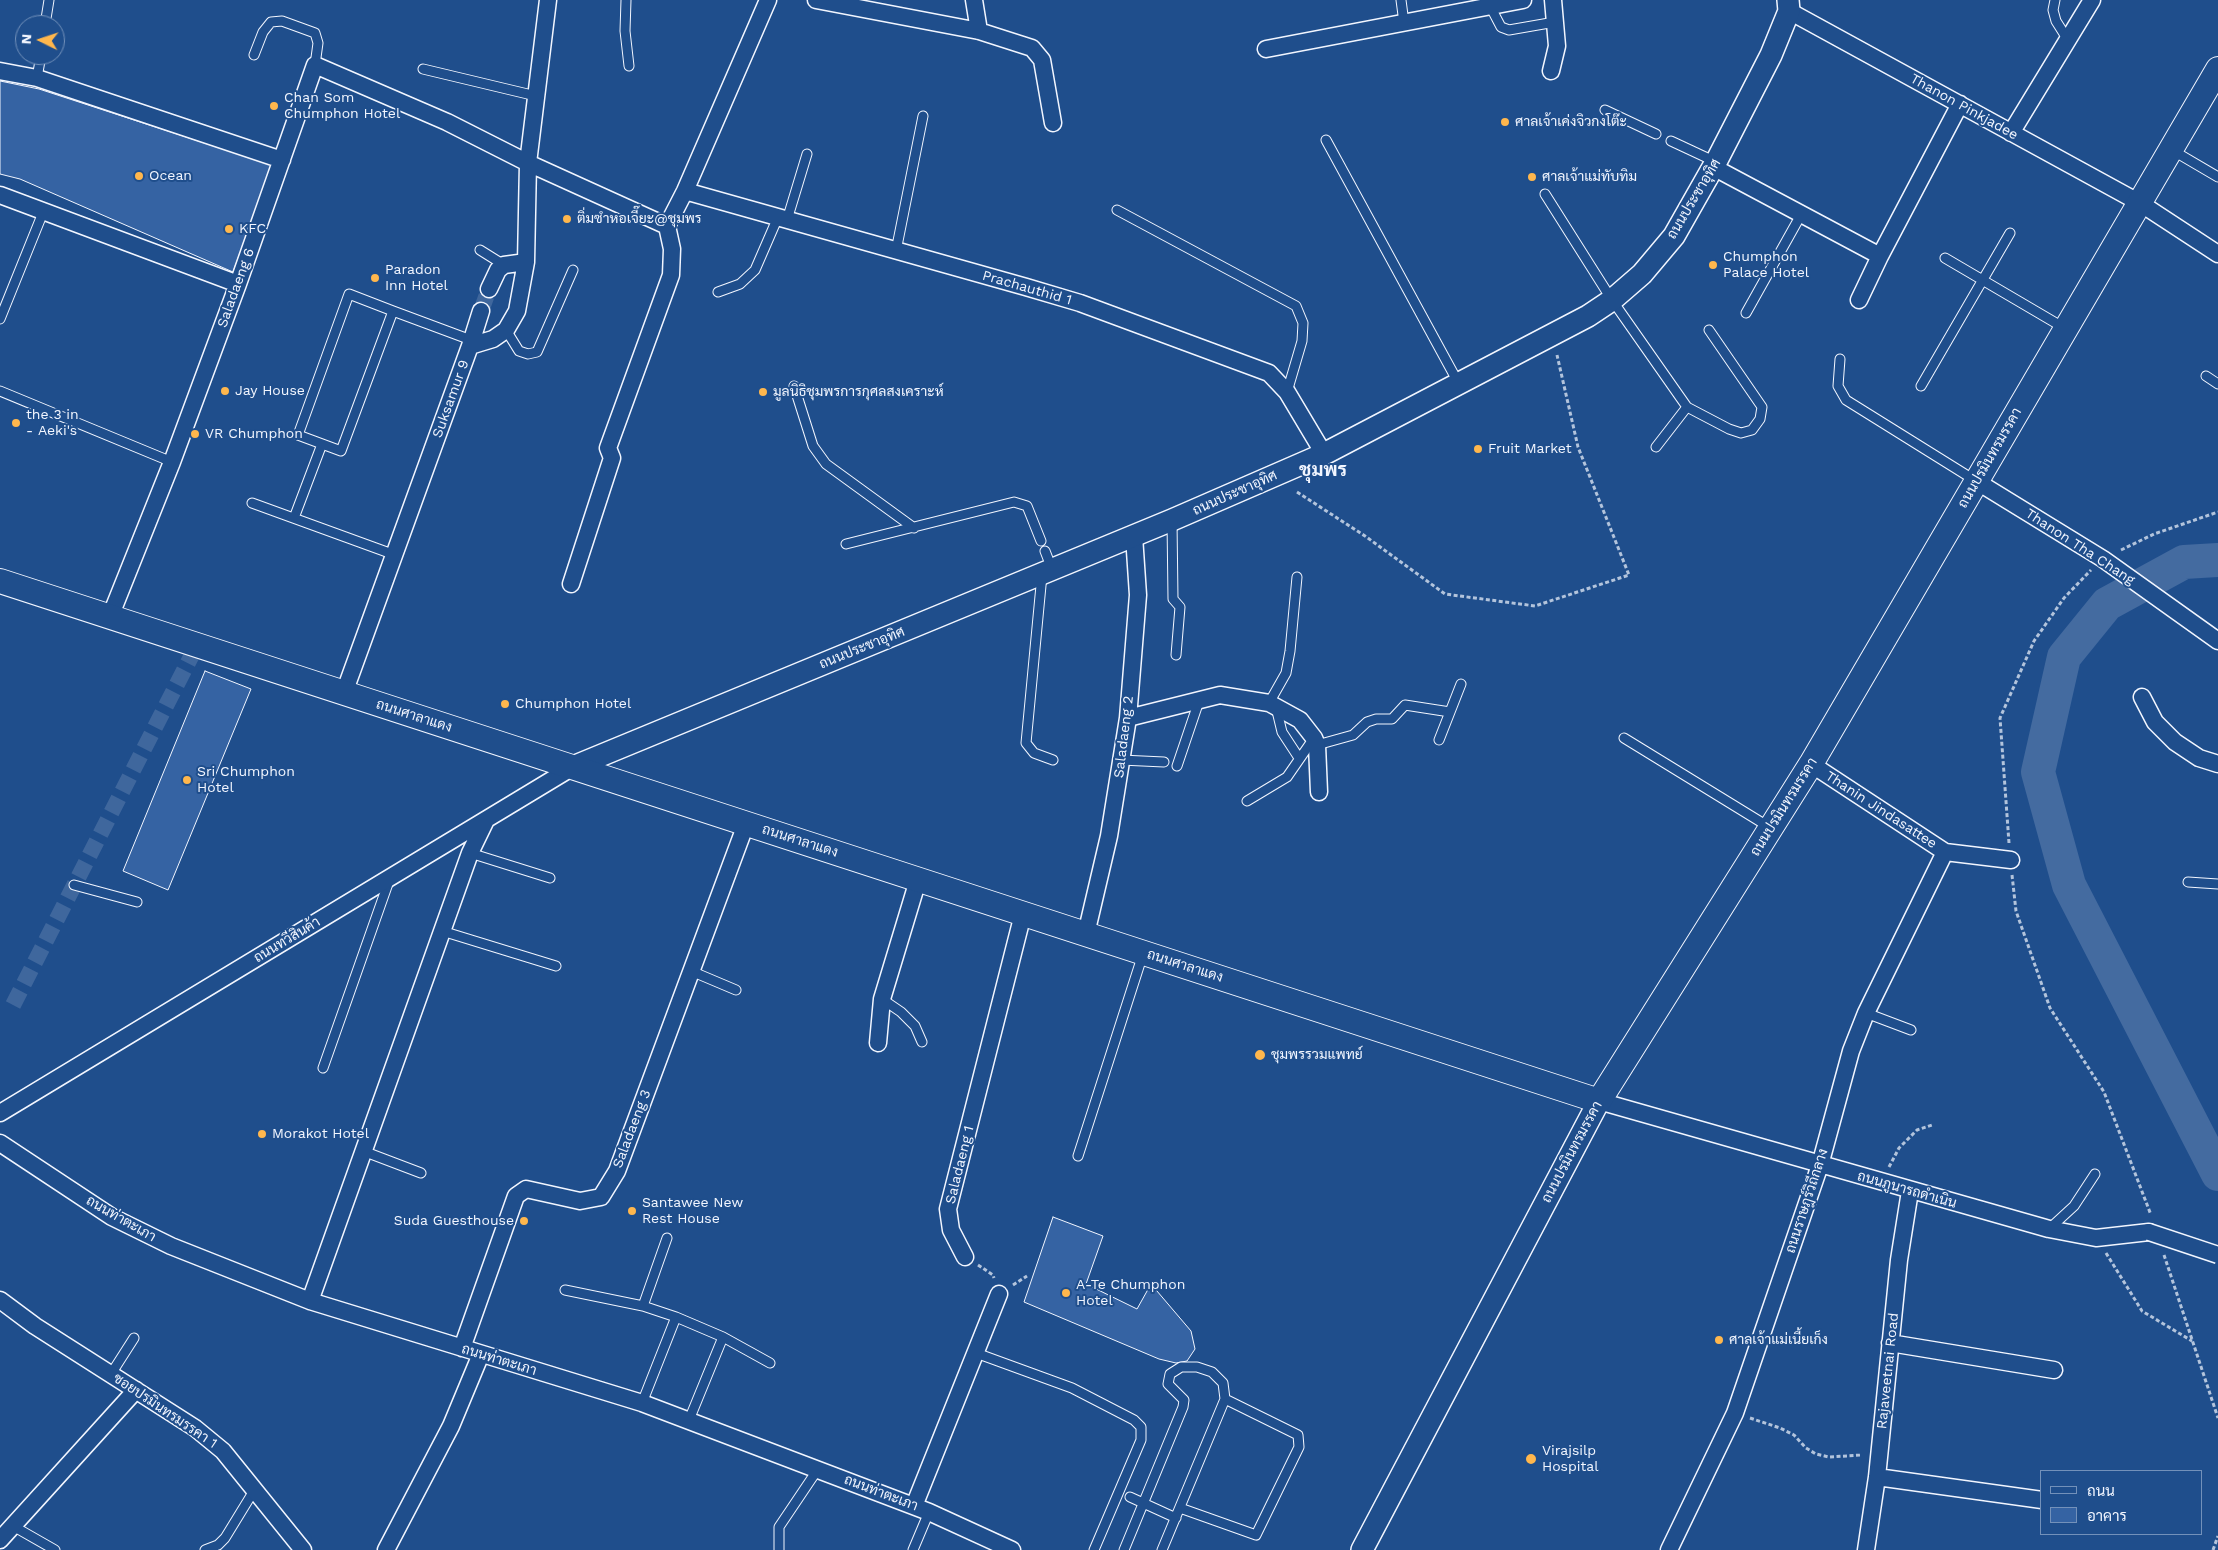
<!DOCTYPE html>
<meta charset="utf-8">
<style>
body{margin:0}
#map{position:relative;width:2218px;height:1550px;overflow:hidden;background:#1f4e8c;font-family:"Work Sans",Sarabun,sans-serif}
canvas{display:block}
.legend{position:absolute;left:2040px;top:1470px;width:162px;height:65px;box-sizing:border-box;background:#1f4e8c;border:1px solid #7391ba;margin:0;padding:6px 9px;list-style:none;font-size:15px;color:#f2f6ff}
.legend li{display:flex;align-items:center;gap:10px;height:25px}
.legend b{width:25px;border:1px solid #7391ba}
.north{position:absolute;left:15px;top:15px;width:50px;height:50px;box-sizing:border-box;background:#1f4e8c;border:1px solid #7391ba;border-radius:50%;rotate:274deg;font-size:14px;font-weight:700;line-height:20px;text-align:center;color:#f2f6ff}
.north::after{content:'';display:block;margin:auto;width:18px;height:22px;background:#ffb74d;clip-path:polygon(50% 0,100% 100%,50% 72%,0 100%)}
</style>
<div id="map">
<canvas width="2218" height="1550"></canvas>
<ul class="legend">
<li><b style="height:6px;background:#1f4e8c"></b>ถนน</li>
<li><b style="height:14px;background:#3563a3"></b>อาคาร</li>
</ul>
<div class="north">N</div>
</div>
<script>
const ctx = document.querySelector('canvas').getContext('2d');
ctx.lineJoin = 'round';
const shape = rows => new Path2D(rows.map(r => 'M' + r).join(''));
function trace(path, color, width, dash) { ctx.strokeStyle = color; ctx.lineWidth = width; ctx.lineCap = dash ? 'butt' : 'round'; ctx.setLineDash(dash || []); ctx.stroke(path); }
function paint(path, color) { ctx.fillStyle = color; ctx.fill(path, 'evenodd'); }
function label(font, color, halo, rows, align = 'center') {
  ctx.font = font + ' "Work Sans",Sarabun,sans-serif'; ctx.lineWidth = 4; ctx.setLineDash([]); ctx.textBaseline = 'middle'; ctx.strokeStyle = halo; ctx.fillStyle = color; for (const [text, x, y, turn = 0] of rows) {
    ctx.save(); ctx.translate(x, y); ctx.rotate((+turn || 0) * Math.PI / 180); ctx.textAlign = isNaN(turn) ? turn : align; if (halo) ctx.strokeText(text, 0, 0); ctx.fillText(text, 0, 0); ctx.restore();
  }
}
trace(shape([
 [2218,560,2184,562,2107,604,2064,657,2038,772,2069,885,2218,1174]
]), '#446ba0', 34);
const building = shape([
 [0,81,39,89,272,165,233,272,20,179,0,174,0,81],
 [205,671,251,689,168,890,123,871,205,671],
 [1053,1217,1103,1236,1086,1284,1137,1309,1151,1284,1191,1331,1195,1349,1187,1361,1176,1363,1159,1359,1024,1302,1053,1217]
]);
paint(building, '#3563a3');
trace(building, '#f2f6ff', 1);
trace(shape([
 [481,311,489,289],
 [13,1005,197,645]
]), '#3f679d', 16, [16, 8]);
const service = shape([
 [626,0,625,31,629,66],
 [1401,0,1404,23],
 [2055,0,2053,10,2056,21,2068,40],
 [1490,6,1501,27,1509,30,1555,22],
 [45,25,49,0],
 [254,55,263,32,271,22,282,21,315,33,318,43,315,65],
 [423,69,536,96],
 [37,78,41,55],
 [1605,110,1656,134],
 [1326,140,1459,384],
 [1671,141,1716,162],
 [2172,150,2218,177],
 [1545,194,1612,300,1687,407,1729,429,1741,433,1752,430,1760,419,1762,407,1709,330],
 [1117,210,1296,306,1303,323,1302,341,1287,392],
 [787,220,807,154],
 [480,250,504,265],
 [896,251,923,116],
 [1945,258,2066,329],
 [718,292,740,284,755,270,778,217],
 [393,311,341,451,298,435,349,294,393,311,471,340],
 [1746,313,1802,213],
 [0,319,44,210],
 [506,330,519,351,528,354,537,352,573,270],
 [1840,359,1838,386,1846,400,1976,481],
 [2206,376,2218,384],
 [794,386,813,446,826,464,914,528],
 [1921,386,2010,233],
 [0,391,172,462],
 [1656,447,1687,407],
 [252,503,395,555],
 [294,518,322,444],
 [1172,521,1173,599,1180,607,1176,655],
 [846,544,1014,502,1027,506,1041,541],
 [1045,551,1052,569],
 [1042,575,1026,743,1034,753,1053,760],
 [1269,703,1286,673,1290,651,1297,577],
 [1276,707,1282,732,1299,758],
 [1624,738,1769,827],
 [1439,740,1461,684],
 [1317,745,1353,735,1367,722,1376,719,1392,719,1405,705,1450,712],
 [1121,760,1164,762],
 [1177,766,1200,698],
 [1247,801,1287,777,1314,738],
 [470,853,550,878],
 [2188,882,2218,884],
 [74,885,137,902],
 [442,931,556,966],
 [691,971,736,990],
 [882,999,901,1012,915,1026,922,1042],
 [1866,1013,1911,1030],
 [323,1068,390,878],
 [363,1151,421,1173],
 [1078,1156,1143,954],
 [2049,1229,2074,1206,2095,1174],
 [565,1290,643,1306,676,1317,723,1337,770,1363],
 [643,1306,667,1238],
 [976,1353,1072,1388,1134,1420,1141,1427,1141,1440,1094,1550],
 [111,1374,134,1338],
 [642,1403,676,1317],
 [689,1420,723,1337],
 [1130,1497,1176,1518],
 [1180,1508,1256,1535,1299,1447,1298,1435,1225,1399],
 [13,1526,55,1550],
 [205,1550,218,1545,225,1538,255,1489],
 [779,1550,779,1527,818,1469],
 [913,1550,929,1512],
 [1124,1550,1183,1407,1184,1400,1168,1384,1170,1374,1181,1367,1197,1367,1212,1372,1223,1383,1225,1399,1162,1550]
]);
const minor = shape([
 [816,0,979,31,1032,48,1042,60,1053,123],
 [974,0,979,31],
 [1789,11,2140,203,2218,254],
 [1266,49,1523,0],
 [0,71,37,78,282,160],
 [1551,71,1557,46,1553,0],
 [2011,133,2092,0],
 [1713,167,1880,256,1960,104],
 [685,191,1026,287,1080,303,1269,373,1287,392,1324,454],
 [0,195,238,284],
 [489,289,498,270,504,265,526,262],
 [1859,300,1880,256],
 [470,346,481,311],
 [1976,481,2103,559,2218,641],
 [571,584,612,458,608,448,671,275,672,249,667,226],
 [110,617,172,462,238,284,315,65,447,122,528,163,667,226,685,191,768,0],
 [344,693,470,346,493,339,506,330,517,311,526,262,528,163,548,0],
 [2142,697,2155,722,2175,742,2199,758,2218,764],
 [1128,718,1220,695,1269,703,1300,720,1314,738,1317,745,1319,792],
 [1811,764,1945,852,2011,860],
 [1086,934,1109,836,1128,718,1138,595,1134,536],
 [878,1043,882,999,918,880],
 [1599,1101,2049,1229,2096,1238,2149,1232],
 [0,1113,573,767],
 [0,1143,112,1217,171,1246,310,1301,642,1403,929,1512,1012,1550],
 [965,1257,951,1230,948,1209,1023,914],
 [0,1300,35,1326,195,1428,223,1451,303,1550],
 [310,1301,470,853,486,820],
 [1890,1343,2054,1370],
 [462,1348,516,1196,526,1189,580,1201,601,1197,617,1171,746,824],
 [1877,1477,2042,1500],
 [914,1506,999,1294],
 [0,1540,136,1390],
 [386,1550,451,1426,481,1354],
 [1669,1550,1735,1413,1820,1165,1851,1051,1866,1013,1945,852],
 [1866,1550,1877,1477,1899,1260,1910,1191]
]);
const tertiary = shape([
 [573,767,1172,520,1324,454,1588,316,1612,300,1642,274,1674,236,1716,162,1771,55,1789,11,1788,0],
 [1362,1550,1599,1101]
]);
const secondary = shape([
 [0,581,1599,1101,1811,764,2218,69]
]);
trace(service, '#f2f6ff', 11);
trace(minor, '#f2f6ff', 19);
trace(tertiary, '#f2f6ff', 24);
trace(secondary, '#f2f6ff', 26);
trace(shape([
 [1297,492,1365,536,1445,594,1535,606,1629,575,1578,447,1557,355],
 [2121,550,2154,534,2218,512],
 [2009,843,2000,718,2034,641,2064,598,2091,570],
 [2012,875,2016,911,2050,1008,2104,1092,2151,1215],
 [1889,1167,1899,1148,1917,1130,1932,1125],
 [2106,1253,2142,1311,2192,1341],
 [2164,1255,2218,1418],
 [978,1265,993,1275,994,1278],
 [1013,1285,1027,1276],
 [1750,1418,1780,1428,1794,1435,1806,1448,1816,1454,1829,1457,1862,1455],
 [2213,1550,2218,1536]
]), '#b3c4dc', 3, [4, 2.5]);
trace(service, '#1f4e8c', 9);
trace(minor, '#1f4e8c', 16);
trace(tertiary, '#1f4e8c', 21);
trace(secondary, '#1f4e8c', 24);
const minorBridge = shape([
 [2149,1232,2218,1255]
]);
trace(minorBridge, '#f2f6ff', 19, []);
trace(minorBridge, '#1f4e8c', 16);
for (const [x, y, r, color] of [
 [274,106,5,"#ffb74d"],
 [1505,122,5,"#ffb74d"],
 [139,176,5,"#ffb74d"],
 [1532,177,5,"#ffb74d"],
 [567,219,5,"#ffb74d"],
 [229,229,5,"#ffb74d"],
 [1713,265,5,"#ffb74d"],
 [375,278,5,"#ffb74d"],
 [225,391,5,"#ffb74d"],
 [763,392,5,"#ffb74d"],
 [16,423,5,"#ffb74d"],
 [195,434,5,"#ffb74d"],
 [1478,449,5,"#ffb74d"],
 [505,704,5,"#ffb74d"],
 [187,780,5,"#ffb74d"],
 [1260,1055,6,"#ffb74d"],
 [262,1134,5,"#ffb74d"],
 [632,1211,5,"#ffb74d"],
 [524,1221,5,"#ffb74d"],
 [1066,1293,5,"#ffb74d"],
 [1719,1340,5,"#ffb74d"],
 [1531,1459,6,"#ffb74d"]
]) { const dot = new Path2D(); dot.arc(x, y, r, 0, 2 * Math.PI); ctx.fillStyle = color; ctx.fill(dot); trace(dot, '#1f4e8c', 2); }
label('14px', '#f2f6ff', '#1f4e8c', [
 ["Chan Som",284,98],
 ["Chumphon Hotel",284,114],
 ["ศาลเจ้าเค่งจิวกงโต๊ะ",1515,122],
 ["Ocean",149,176],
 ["ศาลเจ้าแม่ทับทิม",1542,177],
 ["ติ่มซำหอเจี๊ยะ@ชุมพร",577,219],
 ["KFC",239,229],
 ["Chumphon",1723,257],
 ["Palace Hotel",1723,273],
 ["Paradon",385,270],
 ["Inn Hotel",385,286],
 ["Jay House",235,391],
 ["มูลนิธิชุมพรการกุศลสงเคราะห์",773,392],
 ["the 3 in",26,415],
 ["- Aeki's",26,431],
 ["VR Chumphon",205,434],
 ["Fruit Market",1488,449],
 ["Chumphon Hotel",515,704],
 ["Sri Chumphon",197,772],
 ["Hotel",197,788],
 ["ชุมพรรวมแพทย์",1271,1055],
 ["Morakot Hotel",272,1134],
 ["Santawee New",642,1203],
 ["Rest House",642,1219],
 ["Suda Guesthouse",514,1221,"right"],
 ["A-Te Chumphon",1076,1285],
 ["Hotel",1076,1301],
 ["ศาลเจ้าแม่เนี้ยเก็ง",1729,1340],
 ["Virajsilp",1542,1451],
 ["Hospital",1542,1467]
], 'left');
label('14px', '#f2f6ff', '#1f4e8c', [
 ["Thanon Pinkjadee",1964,107,29],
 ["ถนนประชาอุทิศ",1694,199,-59],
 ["Saladaeng 6",236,288,-70],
 ["Prachauthid 1",1027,288,16],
 ["Suksamur 9",451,399,-70],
 ["ถนนปรมินทรมรรคา",1990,458,-60],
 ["ถนนประชาอุทิศ",1235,493,-24],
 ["Thanon Tha Chang",2080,547,33],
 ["ถนนประชาอุทิศ",862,648,-22],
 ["ถนนศาลาแดง",414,716,18],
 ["Saladaeng 2",1124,737,-83],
 ["ถนนปรมินทรมรรคา",1784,807,-58],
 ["Thanin Jindasattee",1881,810,33],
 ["ถนนศาลาแดง",800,841,18],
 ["ถนนทวีสินค้า",287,940,-31],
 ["ถนนศาลาแดง",1185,966,18],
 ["Saladaeng 3",632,1129,-69],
 ["ถนนปรมินทรมรรคา",1572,1152,-62],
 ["Saladaeng 1",960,1165,-76],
 ["ถนนภูนารถดำเนิน",1907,1190,16],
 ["ถนนราษฎร์วิถีกลาง",1807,1201,-72],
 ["ถนนท่าตะเภา",121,1219,30],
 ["ถนนท่าตะเภา",499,1360,17],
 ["Rajaveetnai Road",1888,1371,-84],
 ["ซอยปรมินทรมรรคา 1",165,1411,34],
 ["ถนนท่าตะเภา",881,1493,21]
]);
label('bold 19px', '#f2f6ff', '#1f4e8c', [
 ["ชุมพร",1323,470]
]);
</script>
